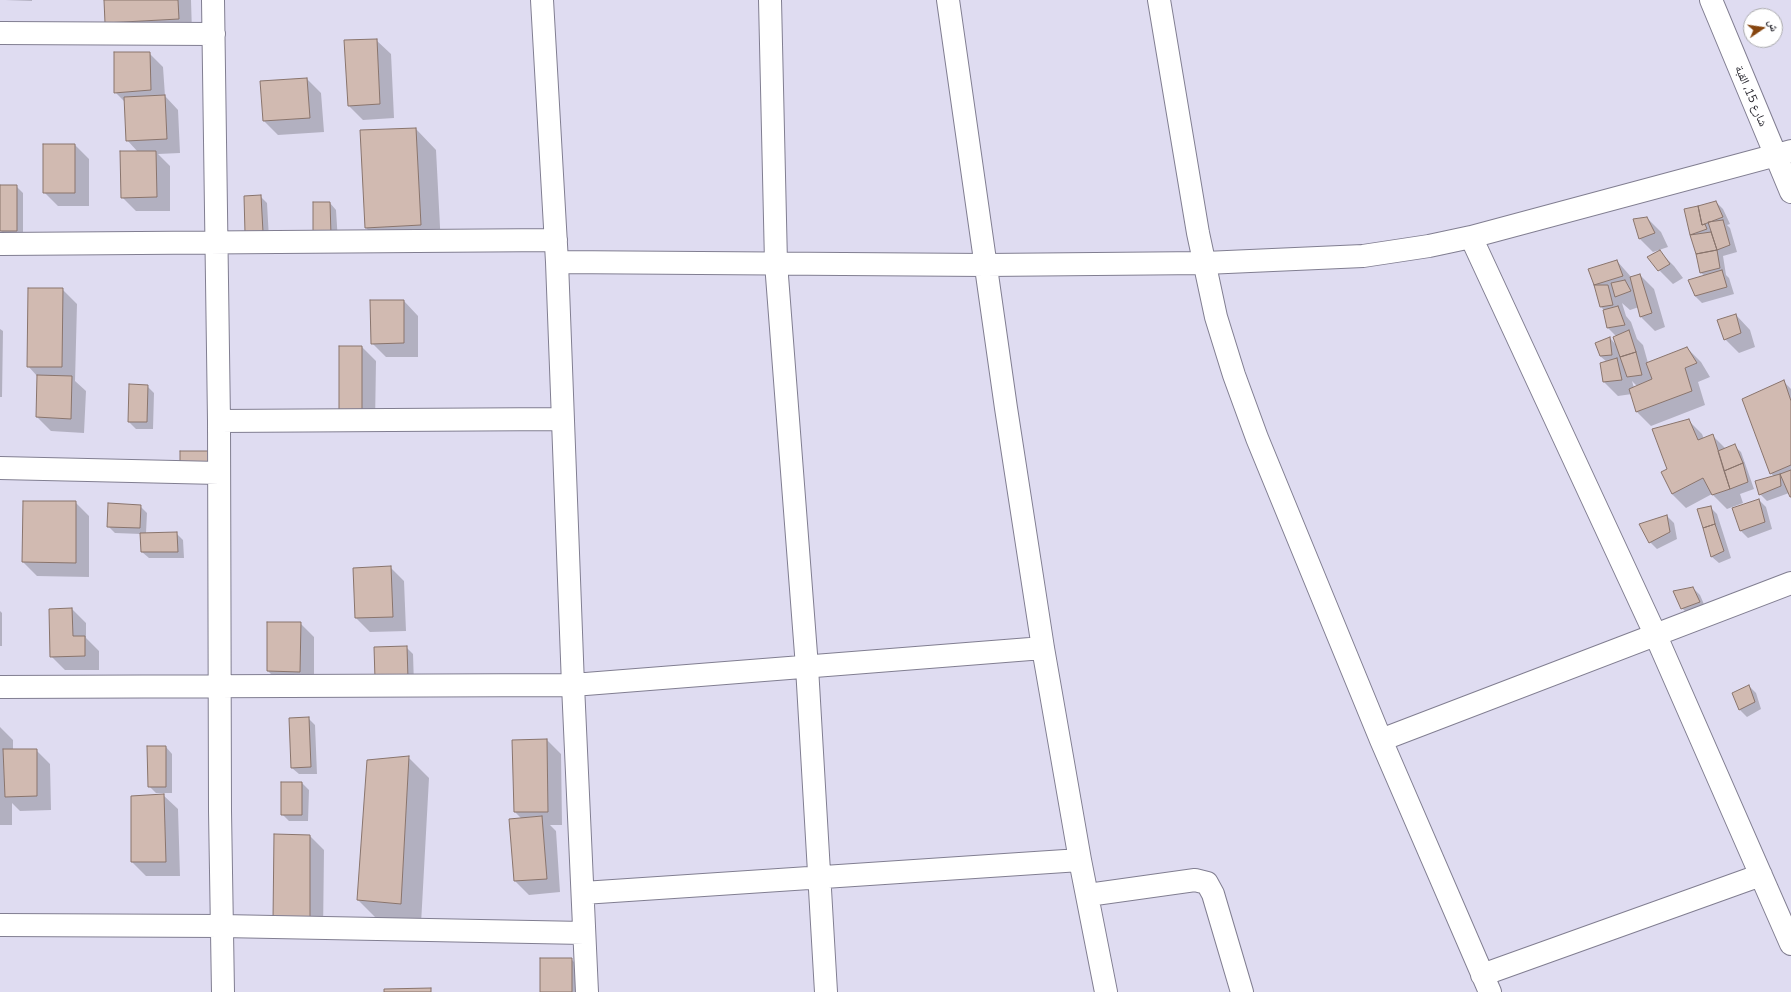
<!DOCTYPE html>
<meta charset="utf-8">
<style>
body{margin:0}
#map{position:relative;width:1791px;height:992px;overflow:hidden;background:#dfdcf1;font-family:Mulish,"Noto Naskh Arabic",sans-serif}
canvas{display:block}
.north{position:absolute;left:1743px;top:8px;width:40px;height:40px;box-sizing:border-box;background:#fff;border:1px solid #aaaaad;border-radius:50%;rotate:77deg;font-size:11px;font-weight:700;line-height:16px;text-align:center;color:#2b2a32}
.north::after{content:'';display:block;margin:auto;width:14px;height:18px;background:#86450f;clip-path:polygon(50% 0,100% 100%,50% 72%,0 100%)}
</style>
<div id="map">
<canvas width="1791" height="992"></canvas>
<div class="north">ش</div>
</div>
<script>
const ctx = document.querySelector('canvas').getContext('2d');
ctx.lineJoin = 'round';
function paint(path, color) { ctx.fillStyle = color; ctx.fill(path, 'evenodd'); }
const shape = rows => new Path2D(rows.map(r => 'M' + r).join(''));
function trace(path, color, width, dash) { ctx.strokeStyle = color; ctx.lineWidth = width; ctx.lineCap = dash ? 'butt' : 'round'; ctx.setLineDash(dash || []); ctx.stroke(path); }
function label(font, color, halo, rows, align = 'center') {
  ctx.font = font + ' Mulish,"Noto Naskh Arabic",sans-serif'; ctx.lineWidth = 3; ctx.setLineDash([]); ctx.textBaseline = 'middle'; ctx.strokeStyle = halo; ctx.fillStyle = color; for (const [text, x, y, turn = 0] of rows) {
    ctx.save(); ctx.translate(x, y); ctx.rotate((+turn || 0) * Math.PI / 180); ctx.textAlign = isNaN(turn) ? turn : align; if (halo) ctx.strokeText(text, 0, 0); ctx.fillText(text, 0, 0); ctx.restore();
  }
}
paint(shape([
 [5,0,32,0,32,1],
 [105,0,191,0,192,33,106,23],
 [376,40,391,54,394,118,363,120,349,106],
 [149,53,163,67,165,96,178,110,180,153,158,154,170,166,170,211,136,211,122,197,138,152,127,140,125,102,115,92],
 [307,79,321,93,324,132,278,135,264,121],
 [416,129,436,150,441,246,386,248,366,228],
 [75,145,89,159,89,206,58,206,44,192],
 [16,186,23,193,23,238,7,238,1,231],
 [260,196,267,203,269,239,253,239],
 [1716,202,1723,209,1730,224,1727,225,1730,228,1737,252,1723,256,1726,275,1729,278,1734,294,1702,303,1695,296,1705,276,1701,273,1686,210],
 [330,203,336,210,338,242,321,242],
 [1647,218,1661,232,1668,247,1653,252,1639,238],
 [1660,252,1674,266,1683,278,1673,284,1659,270],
 [1617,261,1632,278,1640,275,1654,289,1665,327,1655,331,1641,317,1639,307,1630,310,1622,303,1626,316,1631,322,1637,339,1643,345,1648,363,1687,348,1701,362,1710,377,1698,382,1705,405,1651,426,1637,412,1632,394,1618,396,1604,382,1607,362,1600,356,1610,338,1617,346,1617,337,1608,328,1605,311,1601,307,1590,269],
 [1632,381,1637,386,1634,388],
 [62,289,77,304,75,381,86,391,84,433,51,431,37,417,38,377,28,366],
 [404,301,418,316,418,357,386,357,372,343],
 [1736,315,1750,330,1755,347,1739,353,1725,339],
 [0,329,3,331,2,397,0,397],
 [362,347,376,361,375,424,354,424],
 [1783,381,1791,389,1791,496,1789,493,1767,501,1760,494,1774,477,1771,473],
 [147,386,154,393,153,429,136,429,129,422],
 [1688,420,1702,434,1704,439,1712,435,1726,449,1734,446,1741,452,1754,489,1740,494,1743,503,1727,509,1712,494,1686,508,1672,494,1662,472,1668,469],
 [1759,500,1766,507,1772,529,1748,538,1741,531,1733,509],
 [24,502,75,502,89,516,89,577,37,576,23,562],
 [140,506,147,513,146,533,176,533,183,540,184,558,149,558,142,552,141,534,115,533,108,526],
 [1710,507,1717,514,1731,558,1719,563,1712,557],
 [1667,516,1674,523,1677,539,1657,549,1650,542],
 [390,567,404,581,406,631,370,632,356,618],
 [1693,588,1700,595,1706,609,1689,615,1682,608],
 [72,609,86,623,86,638,99,651,99,670,65,670,51,656],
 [0,611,2,613,2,646,0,646],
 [300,623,314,637,314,685,282,685,268,671],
 [406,647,413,654,414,685,383,686],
 [1749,686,1756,693,1761,709,1747,717,1740,710,1734,694],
 [308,718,315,725,317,774,299,774,292,768],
 [0,727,13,740,13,750,36,750,50,764,51,810,20,811,12,803,12,825,0,825],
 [547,740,561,754,562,825,550,825,556,831,560,892,529,895,515,881,522,819,515,812],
 [166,747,172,754,172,793,156,793,149,786],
 [408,757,429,778,421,924,379,921,358,900],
 [302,783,309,790,308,821,289,821,282,814],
 [163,795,178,809,180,876,146,876,132,862],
 [310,836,324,850,323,934,288,933],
 [571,959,585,973,585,992,541,992]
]), '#0003');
const building = shape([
 [104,0,178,0,179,19,105,23,104,0],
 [377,39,380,104,348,106,344,40,377,39],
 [114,52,150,52,151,90,114,93,114,52],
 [307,78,310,118,263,121,260,81,307,78],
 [165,95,167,139,126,141,124,97,165,95],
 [416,128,421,225,365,228,360,130,416,128],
 [43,144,75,144,75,193,43,193,43,144],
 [120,151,156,151,157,197,121,198,120,151],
 [0,185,17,185,17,231,0,231,0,185],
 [261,195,263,232,245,233,244,196,261,195],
 [1716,201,1723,217,1702,225,1698,206,1716,201],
 [313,202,330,202,331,235,313,236,313,202],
 [1698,206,1702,225,1705,224,1707,229,1690,235,1684,209,1698,206],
 [1647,217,1655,233,1639,239,1633,219,1647,217],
 [1723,220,1730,245,1717,250,1708,222,1723,220],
 [1711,232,1717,250,1696,254,1690,235,1711,232],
 [1660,250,1670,264,1658,271,1647,257,1660,250],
 [1717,250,1720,268,1700,273,1696,254,1717,250],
 [1617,260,1623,276,1594,285,1588,269,1617,260],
 [1722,270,1727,287,1695,296,1688,280,1722,270],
 [1640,274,1652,313,1640,317,1630,277,1640,274],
 [1625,280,1631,291,1615,297,1611,283,1625,280],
 [1594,285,1608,285,1613,305,1600,307,1594,285],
 [28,288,63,288,62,367,27,367,28,288],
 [370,300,404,300,404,343,371,344,370,300],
 [1618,306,1625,325,1607,328,1603,310,1618,306],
 [1736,314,1741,333,1724,340,1717,320,1736,314],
 [1629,330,1636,352,1620,357,1613,337,1629,330],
 [1610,337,1612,355,1600,356,1595,343,1610,337],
 [339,346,362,346,362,411,339,410,339,346],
 [1687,347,1697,363,1685,368,1692,391,1636,412,1629,389,1652,379,1646,363,1687,347],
 [1636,352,1642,375,1627,377,1620,357,1636,352],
 [1617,358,1622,380,1603,382,1600,363,1617,358],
 [37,375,72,376,71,419,36,417,37,375],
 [1784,380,1791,401,1791,465,1770,474,1742,399,1784,380],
 [129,384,148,385,147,422,128,422,129,384],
 [1689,419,1698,440,1713,434,1730,489,1712,495,1703,478,1672,494,1661,472,1667,469,1652,429,1689,419],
 [1735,444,1743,463,1724,471,1718,451,1735,444],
 [180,451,209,451,209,467,180,468,180,451],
 [1743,463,1748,482,1730,489,1724,471,1743,463],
 [1791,470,1791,497,1790,497,1780,474,1791,470],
 [1780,474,1781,486,1759,495,1755,481,1780,474],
 [1759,499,1765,522,1740,531,1732,508,1759,499],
 [23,501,76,501,76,563,22,562,23,501],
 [108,503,141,505,140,528,107,527,108,503],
 [1711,506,1715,524,1703,528,1697,509,1711,506],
 [1667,515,1670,532,1649,543,1639,524,1667,515],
 [1715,524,1724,551,1711,557,1703,528,1715,524],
 [177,532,178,552,141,552,140,533,177,532],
 [391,566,393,617,355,618,353,568,391,566],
 [1693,587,1700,602,1681,609,1673,591,1693,587],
 [72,608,73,636,85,636,85,656,50,657,49,609,72,608],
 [267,622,301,622,300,672,267,671,267,622],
 [407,646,408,679,375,679,374,647,407,646],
 [1749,685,1755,702,1739,710,1732,693,1749,685],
 [309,717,311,767,291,768,289,718,309,717],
 [547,739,548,812,514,812,512,740,547,739],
 [147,746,166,746,166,787,148,787,147,746],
 [3,749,37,749,37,796,5,797,3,749],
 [409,756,401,904,357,900,367,760,409,756],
 [281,782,302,782,302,815,281,815,281,782],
 [164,794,166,862,131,862,131,796,164,794],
 [542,816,547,879,514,881,509,819,542,816],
 [274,834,310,835,310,920,273,920,274,834],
 [540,958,572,958,572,992,540,992,540,958],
 [431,988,431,992,384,992,384,989,431,988]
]);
paint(building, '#d1bab1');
trace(building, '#89746c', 1);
const minor = shape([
 [213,0,219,421,220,811,223,992],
 [542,0,557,262,573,685,587,992],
 [770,0,776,263,807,667,826,992],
 [948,0,1006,408,1043,648,1080,860,1106,992],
 [1159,0,1198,233,1216,317,1234,375,1257,438,1381,740,1490,992],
 [1711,0,1791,192],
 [0,33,214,34],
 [1471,237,1656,636,1791,944],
 [0,244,556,240],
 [557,262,986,265,1205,263,1363,256,1429,246,1471,237,1791,151],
 [219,421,562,419],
 [0,468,219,473],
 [0,687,573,685,1043,648],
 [1381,740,1791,583],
 [583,893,1080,860],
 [1088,895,1195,880,1207,883,1213,894,1242,992],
 [0,925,222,926,584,933],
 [1482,975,1761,875]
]);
trace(minor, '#817e91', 24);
trace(minor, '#fff', 22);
label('12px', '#2b2a32', '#fff', [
 ["شارع 15، القبة",1751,96,67]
]);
</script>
